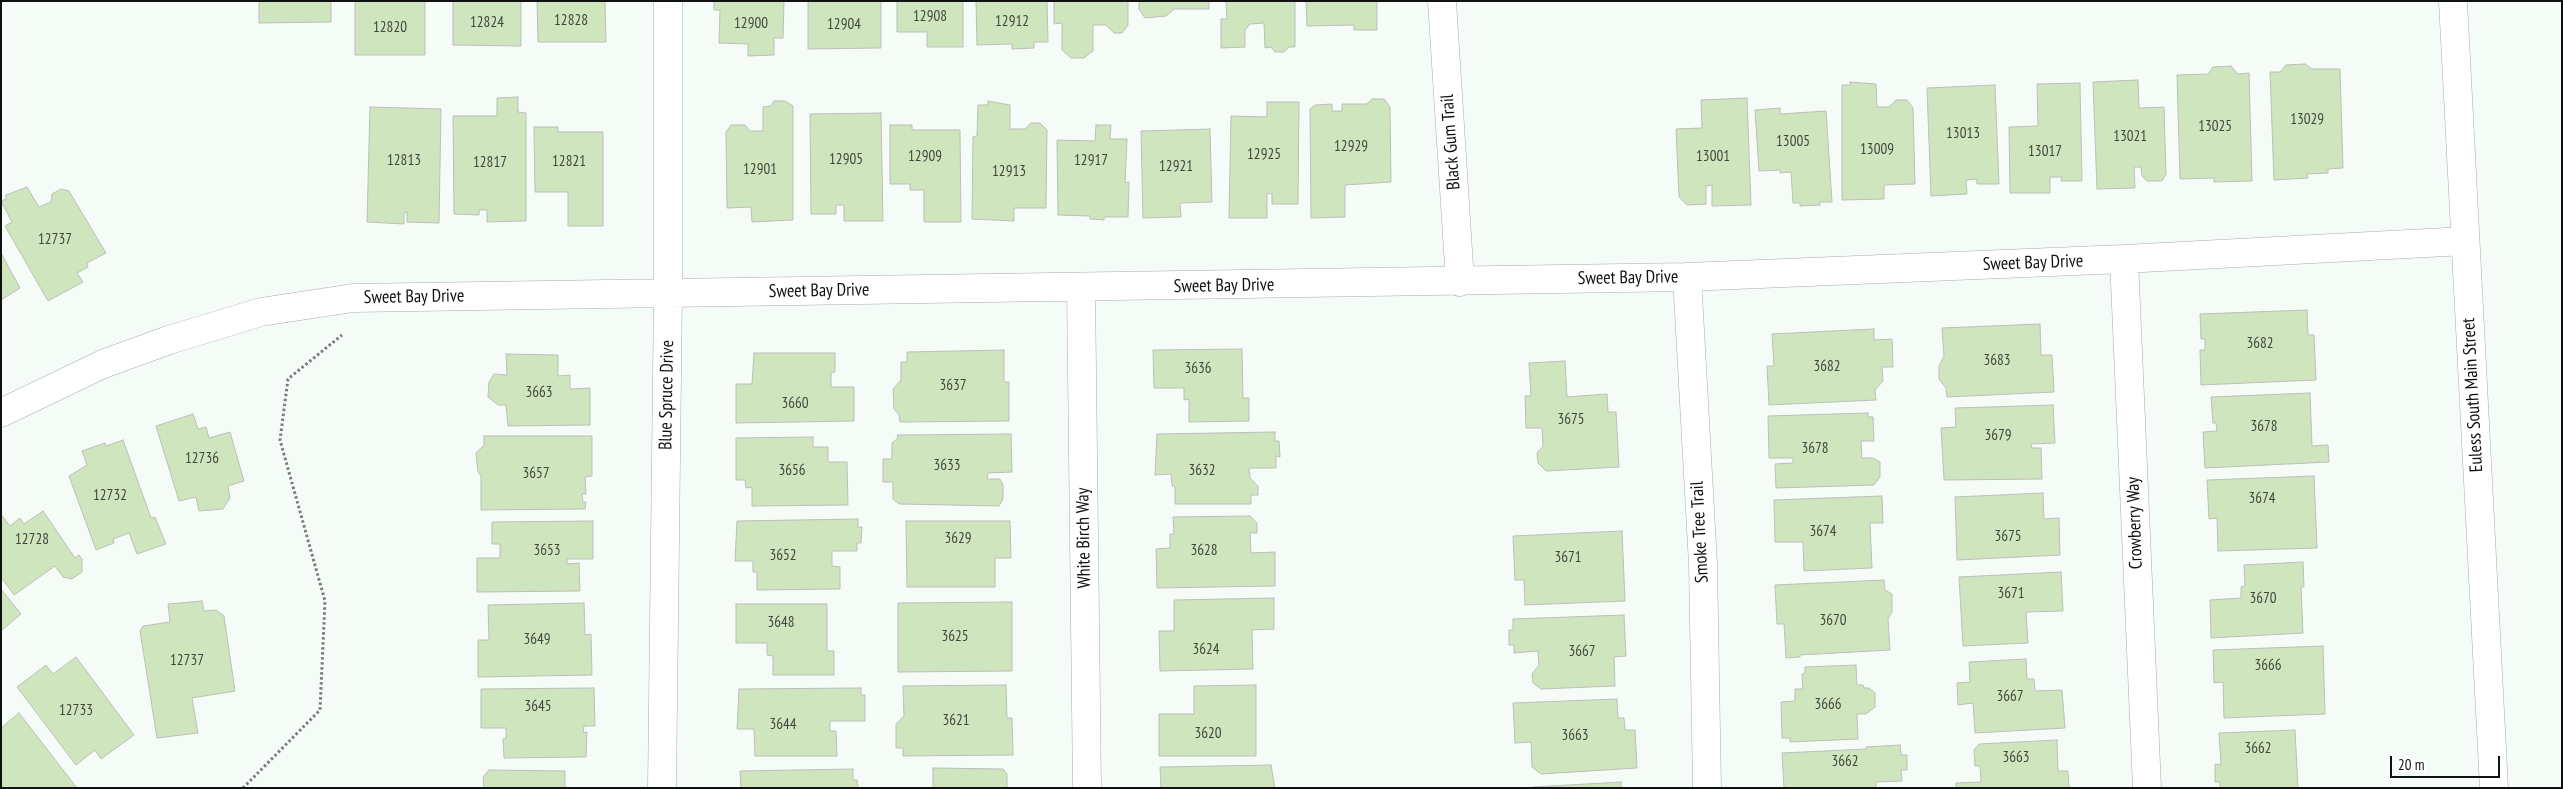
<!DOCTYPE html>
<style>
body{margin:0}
#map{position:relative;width:2563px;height:789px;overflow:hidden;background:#f5fcf8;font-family:"PT Sans Narrow",sans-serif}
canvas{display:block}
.frame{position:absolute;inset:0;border:2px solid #101211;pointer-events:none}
.scale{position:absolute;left:2390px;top:756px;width:110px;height:22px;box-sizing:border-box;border:2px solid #101211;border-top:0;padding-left:6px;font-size:15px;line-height:18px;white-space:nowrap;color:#101211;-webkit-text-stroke:4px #fff;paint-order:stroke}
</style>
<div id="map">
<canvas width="2563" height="789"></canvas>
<div class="frame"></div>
<div class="scale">20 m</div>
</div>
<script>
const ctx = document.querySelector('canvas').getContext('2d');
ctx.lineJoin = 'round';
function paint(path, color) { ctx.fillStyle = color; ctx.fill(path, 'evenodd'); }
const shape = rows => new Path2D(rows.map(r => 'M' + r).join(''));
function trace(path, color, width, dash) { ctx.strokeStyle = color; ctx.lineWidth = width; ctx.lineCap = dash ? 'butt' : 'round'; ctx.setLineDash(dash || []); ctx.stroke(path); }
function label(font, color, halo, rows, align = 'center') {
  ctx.font = font + ' "PT Sans Narrow",sans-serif'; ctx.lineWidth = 5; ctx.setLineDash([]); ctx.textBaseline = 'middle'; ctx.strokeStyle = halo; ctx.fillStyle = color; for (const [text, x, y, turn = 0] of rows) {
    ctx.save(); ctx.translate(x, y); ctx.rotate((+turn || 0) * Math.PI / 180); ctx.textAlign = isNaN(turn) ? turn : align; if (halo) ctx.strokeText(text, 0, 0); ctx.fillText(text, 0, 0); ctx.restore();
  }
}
const building = shape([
 [259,1,331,1,331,22,259,23,259,1],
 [355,1,425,1,425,55,355,55,355,1],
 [453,1,521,1,521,46,453,45,453,1],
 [537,1,605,1,606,42,538,42,537,1],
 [714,1,784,1,783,38,774,38,774,55,748,56,748,44,719,43,720,10,714,10,714,1],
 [808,1,881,1,881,48,808,49,808,1],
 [897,1,963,1,963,47,927,47,927,32,897,32,897,1],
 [976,1,1047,1,1048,42,1034,42,1034,48,1012,49,1012,44,977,45,976,1],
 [1054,1,1128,1,1128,25,1122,33,1114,33,1106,25,1093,25,1093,51,1084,58,1071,58,1062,50,1062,23,1054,24,1054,1],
 [1139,1,1209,1,1209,9,1174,9,1166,16,1145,18,1139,9,1139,1],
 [1226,1,1295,1,1295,47,1289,47,1284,52,1275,52,1271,47,1265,48,1264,23,1250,24,1245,30,1245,47,1221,48,1221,19,1227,19,1226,1],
 [1306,1,1377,1,1377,30,1354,30,1354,25,1307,26,1306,1],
 [2305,64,2312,69,2340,69,2343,168,2328,169,2328,173,2307,174,2308,178,2274,180,2270,72,2280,72,2286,65,2305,64],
 [2231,66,2238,74,2249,73,2252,181,2214,182,2214,178,2180,179,2177,75,2208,74,2213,67,2231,66],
 [2138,80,2139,108,2164,107,2166,174,2162,181,2147,181,2142,176,2141,167,2134,167,2135,188,2097,189,2093,82,2138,80],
 [1850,82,1876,84,1877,107,1889,107,1896,100,1907,100,1913,108,1915,184,1884,185,1884,199,1842,200,1842,85,1851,85,1850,82],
 [2080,83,2082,181,2061,181,2062,177,2050,177,2050,193,2010,193,2009,127,2038,126,2037,84,2080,83],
 [1995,85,1999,184,1977,184,1977,179,1966,180,1967,194,1931,196,1927,88,1995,85],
 [518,97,518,112,526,113,526,221,487,222,487,210,479,210,479,215,454,214,453,116,497,116,497,98,518,97],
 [1747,98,1751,205,1712,206,1712,185,1706,186,1706,204,1687,205,1679,197,1676,129,1702,128,1701,100,1747,98],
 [1372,99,1384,99,1390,107,1391,182,1345,185,1345,217,1311,218,1310,109,1315,105,1332,104,1332,111,1342,111,1342,104,1367,104,1372,99],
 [774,101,785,101,793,106,793,220,752,222,751,207,727,208,726,132,731,125,745,125,750,131,763,131,763,107,771,106,774,101],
 [988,101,1010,105,1010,129,1025,129,1031,123,1040,123,1047,130,1046,208,1014,208,1014,221,972,219,973,137,977,136,978,105,988,105,988,101],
 [1267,102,1299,102,1298,204,1272,204,1272,194,1267,193,1267,218,1229,218,1231,116,1267,117,1267,102],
 [370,107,441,109,439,223,407,222,407,212,404,213,404,224,367,222,370,107],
 [1780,108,1780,114,1826,111,1832,202,1820,202,1820,205,1800,206,1800,203,1793,203,1791,172,1780,173,1780,170,1759,171,1755,110,1780,108],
 [881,113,883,221,844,221,844,205,836,205,836,214,811,214,810,114,881,113],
 [890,125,912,125,912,130,960,130,961,222,924,222,924,190,910,190,910,184,890,184,890,125],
 [1096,125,1111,125,1110,139,1127,139,1125,183,1129,182,1128,217,1104,217,1104,220,1090,219,1090,216,1058,215,1057,140,1095,141,1096,125],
 [534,127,558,127,558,132,603,132,603,226,568,226,568,192,535,192,534,127],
 [1210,129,1212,202,1180,203,1181,217,1143,218,1141,131,1210,129],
 [27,187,39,207,51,202,52,194,61,189,69,191,106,253,87,263,88,267,77,273,83,282,48,301,5,226,12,222,1,201,6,199,6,195,27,187],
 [1,253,20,288,1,300,1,253],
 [2307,310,2308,335,2314,335,2316,380,2201,385,2200,350,2205,350,2205,339,2201,339,2200,314,2307,310],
 [2040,324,2041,355,2052,355,2054,392,1947,397,1946,388,1939,379,1939,366,1944,356,1942,328,2040,324],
 [1874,329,1874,340,1892,339,1893,367,1882,367,1883,381,1875,390,1876,400,1769,405,1767,366,1774,366,1772,334,1874,329],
 [1242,349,1243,398,1249,398,1249,421,1189,422,1189,399,1184,400,1184,388,1154,388,1153,350,1242,349],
 [1004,350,1004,382,1009,382,1009,421,900,422,899,415,894,409,893,389,901,380,901,362,907,362,907,352,1004,350],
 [754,353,835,353,835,372,831,373,831,387,854,387,854,421,736,423,736,384,752,384,754,353],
 [506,354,558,355,558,376,570,375,570,389,590,388,590,425,508,426,506,405,498,405,488,397,489,382,494,374,507,375,506,354],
 [1565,361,1567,397,1607,394,1608,412,1616,412,1619,467,1546,471,1538,463,1537,453,1543,446,1542,428,1526,428,1525,396,1531,396,1529,363,1565,361],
 [2310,393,2312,446,2328,445,2329,462,2205,468,2203,432,2217,431,2216,423,2213,423,2211,397,2310,393],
 [2053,405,2055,443,2031,444,2032,448,2041,448,2042,479,1944,480,1941,428,1956,427,1955,408,2053,405],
 [1868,413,1868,417,1873,417,1874,441,1861,441,1862,458,1873,458,1880,462,1880,477,1874,485,1776,488,1775,464,1793,463,1793,458,1769,458,1768,416,1868,413],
 [193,414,198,429,206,427,209,438,230,432,244,481,228,486,230,498,223,509,199,511,196,497,179,501,156,426,193,414],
 [1275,432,1275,441,1279,441,1280,457,1276,456,1276,468,1249,468,1250,478,1258,486,1258,495,1251,495,1251,504,1175,504,1175,486,1172,486,1171,474,1155,475,1157,434,1275,432],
 [1011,434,1012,472,988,473,987,479,1000,479,1003,485,1003,499,999,506,899,504,893,499,893,482,883,482,883,459,892,459,892,443,898,438,897,435,1011,434],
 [484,436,592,436,592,476,585,477,586,494,582,494,583,502,586,502,585,509,481,510,481,476,478,472,476,453,484,445,484,436],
 [813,437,813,447,828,447,828,462,847,462,848,505,752,506,752,487,746,488,745,480,736,480,736,438,813,437],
 [123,440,151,518,155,517,166,544,137,554,129,533,113,539,114,543,96,550,69,476,87,465,82,451,105,443,106,446,123,440],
 [2314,476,2317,548,2218,551,2217,518,2209,519,2207,480,2314,476],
 [2043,493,2044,519,2059,518,2060,555,1957,560,1955,497,2043,493],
 [1882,496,1883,523,1870,523,1872,568,1804,571,1803,542,1775,542,1774,500,1882,496],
 [43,511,75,558,79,555,82,559,82,572,72,579,63,577,55,566,14,595,1,577,1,514,10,526,20,518,24,524,43,511],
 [1250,516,1257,523,1257,533,1250,533,1251,553,1275,552,1275,586,1157,588,1156,549,1170,548,1170,534,1174,534,1173,517,1250,516],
 [858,519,858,527,862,527,861,543,857,543,857,551,832,551,832,566,840,567,840,589,757,590,757,572,753,572,753,561,735,561,737,521,858,519],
 [593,521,593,559,567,559,567,564,579,563,580,591,477,592,477,558,500,558,500,544,492,544,492,522,593,521],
 [906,521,1010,521,1011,558,995,558,995,587,907,587,906,521],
 [1622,531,1625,601,1525,605,1524,580,1515,580,1513,536,1622,531],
 [2303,562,2304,587,2301,587,2303,633,2211,638,2210,600,2241,598,2241,587,2245,586,2244,565,2303,562],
 [2061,572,2063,611,2026,612,2028,643,1963,646,1959,577,2061,572],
 [1884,580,1885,590,1892,594,1892,612,1888,619,1890,650,1800,655,1800,657,1786,658,1784,624,1777,624,1775,585,1884,580],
 [1,589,21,614,1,631,1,589],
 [1274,598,1274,629,1252,630,1253,669,1160,671,1159,631,1174,631,1174,600,1274,598],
 [202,601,204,611,216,610,224,616,235,691,192,698,198,733,157,738,140,631,143,626,170,622,168,604,202,601],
 [1012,602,1012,671,898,672,898,603,1012,602],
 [584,603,585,635,591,634,592,675,478,677,478,640,489,640,488,605,584,603],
 [736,604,827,604,827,651,834,651,834,675,773,675,773,656,767,655,767,643,736,643,736,604],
 [1624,615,1626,656,1614,657,1615,686,1541,689,1533,683,1532,674,1539,665,1538,651,1514,653,1514,645,1509,645,1509,630,1513,630,1513,619,1624,615],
 [2323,646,2325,714,2224,718,2223,682,2214,683,2213,650,2323,646],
 [76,657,134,735,101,759,95,750,76,765,17,687,46,665,53,674,76,657],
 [2026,659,2027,679,2034,679,2035,691,2062,690,2065,728,1975,733,1973,703,1958,705,1957,683,1970,682,1969,662,2026,659],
 [1856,665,1857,685,1863,685,1864,688,1869,688,1875,693,1875,707,1866,714,1857,714,1858,739,1790,742,1790,738,1782,738,1781,702,1795,701,1795,689,1803,689,1802,674,1805,673,1805,667,1856,665],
 [1006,685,1007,718,1012,718,1013,755,903,756,903,748,896,748,896,724,904,716,903,686,1006,685],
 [1256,685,1256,756,1159,756,1159,714,1194,714,1194,686,1256,685],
 [594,688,595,726,584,726,583,733,587,732,586,757,504,758,503,739,506,738,506,728,481,728,481,689,594,688],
 [861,688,861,695,865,695,865,721,830,721,830,731,836,731,837,756,755,756,754,729,737,729,739,689,861,688],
 [1617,699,1618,718,1624,718,1625,730,1635,730,1637,768,1541,774,1532,767,1531,742,1515,743,1513,703,1617,699],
 [19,713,77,788,1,788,1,728,19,713],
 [2295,730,2298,788,2220,788,2220,782,2215,782,2215,764,2221,765,2219,733,2295,730],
 [2057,740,2058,771,2068,771,2069,788,1956,788,1956,783,1981,782,1980,766,1975,766,1974,750,1979,744,2057,740],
 [1900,745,1901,755,1907,755,1907,770,1901,770,1902,781,1876,782,1876,788,1784,788,1782,753,1866,749,1866,747,1900,745],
 [1271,765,1275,788,1161,788,1160,767,1271,765],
 [933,768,1003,769,1007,774,1007,788,933,788,933,768],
 [853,769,853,780,857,780,858,788,741,788,740,771,853,769],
 [489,770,565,771,565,788,484,788,483,777,489,770],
 [1621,782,1621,788,1533,788,1533,787,1621,782]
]);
paint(building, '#cee5bd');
trace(building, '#bcbfba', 1);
const minor = shape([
 [1442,1,1460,282],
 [2453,1,2494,788],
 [2124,259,2147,788],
 [1687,277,1703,564,1707,788],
 [1081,288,1087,788],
 [1,413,103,364,169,340,261,312,353,298,1687,277,2124,259,2465,241],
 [662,788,668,293,668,1]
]);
trace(minor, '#a6aca9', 29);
trace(shape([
 [243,788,320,710,325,601,280,440,288,379,342,335]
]), '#787d7a', 3, [2.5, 2.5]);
trace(minor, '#fff', 28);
label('15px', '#40473c', null, [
 ["12908",930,17],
 ["12828",571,21],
 ["12912",1012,22],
 ["12824",487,23],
 ["12900",751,24],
 ["12904",844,25],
 ["12820",390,28],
 ["13029",2307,120],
 ["13025",2215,127],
 ["13013",1963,134],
 ["13021",2130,137],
 ["13005",1793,142],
 ["12929",1351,147],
 ["13009",1877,150],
 ["13017",2045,152],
 ["12925",1264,155],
 ["12909",925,157],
 ["13001",1713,157],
 ["12905",846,160],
 ["12813",404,161],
 ["12917",1091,161],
 ["12821",569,162],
 ["12817",490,163],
 ["12921",1176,167],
 ["12901",760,170],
 ["12913",1009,172],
 ["12737",55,240],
 ["3682",2260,344],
 ["3683",1997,361],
 ["3682",1827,367],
 ["3636",1198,369],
 ["3637",953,386],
 ["3663",539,393],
 ["3660",795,404],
 ["3675",1571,420],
 ["3678",2264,427],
 ["3679",1998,436],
 ["3678",1815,449],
 ["12736",202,459],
 ["3633",947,466],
 ["3656",792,471],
 ["3632",1202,471],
 ["3657",536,474],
 ["12732",110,496],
 ["3674",2262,499],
 ["3674",1823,532],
 ["3675",2008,537],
 ["3629",958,539],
 ["12728",32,540],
 ["3653",547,551],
 ["3628",1204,551],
 ["3652",783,556],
 ["3671",1568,558],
 ["3671",2011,594],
 ["3670",2263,599],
 ["3670",1833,621],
 ["3648",781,623],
 ["3625",955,637],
 ["3649",537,640],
 ["3624",1206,650],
 ["3667",1582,652],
 ["12737",187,661],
 ["3666",2268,666],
 ["3667",2010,697],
 ["3666",1828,705],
 ["3645",538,707],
 ["12733",76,711],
 ["3621",956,721],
 ["3644",783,725],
 ["3620",1208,734],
 ["3663",1575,736],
 ["3662",2258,749],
 ["3663",2016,758],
 ["3662",1845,762]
]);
label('18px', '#101211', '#fff', [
 ["Black Gum Trail",1451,142,-94],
 ["Sweet Bay Drive",2033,263,-2],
 ["Sweet Bay Drive",1628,278,-1],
 ["Sweet Bay Drive",1224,286,-1],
 ["Sweet Bay Drive",819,291,-1],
 ["Sweet Bay Drive",414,297,-1],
 ["Blue Spruce Drive",667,395,-89],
 ["Euless South Main Street",2473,395,-93],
 ["Crowberry Way",2135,523,-92],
 ["Smoke Tree Trail",1700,532,-93],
 ["White Birch Way",1084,538,-91]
]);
</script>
